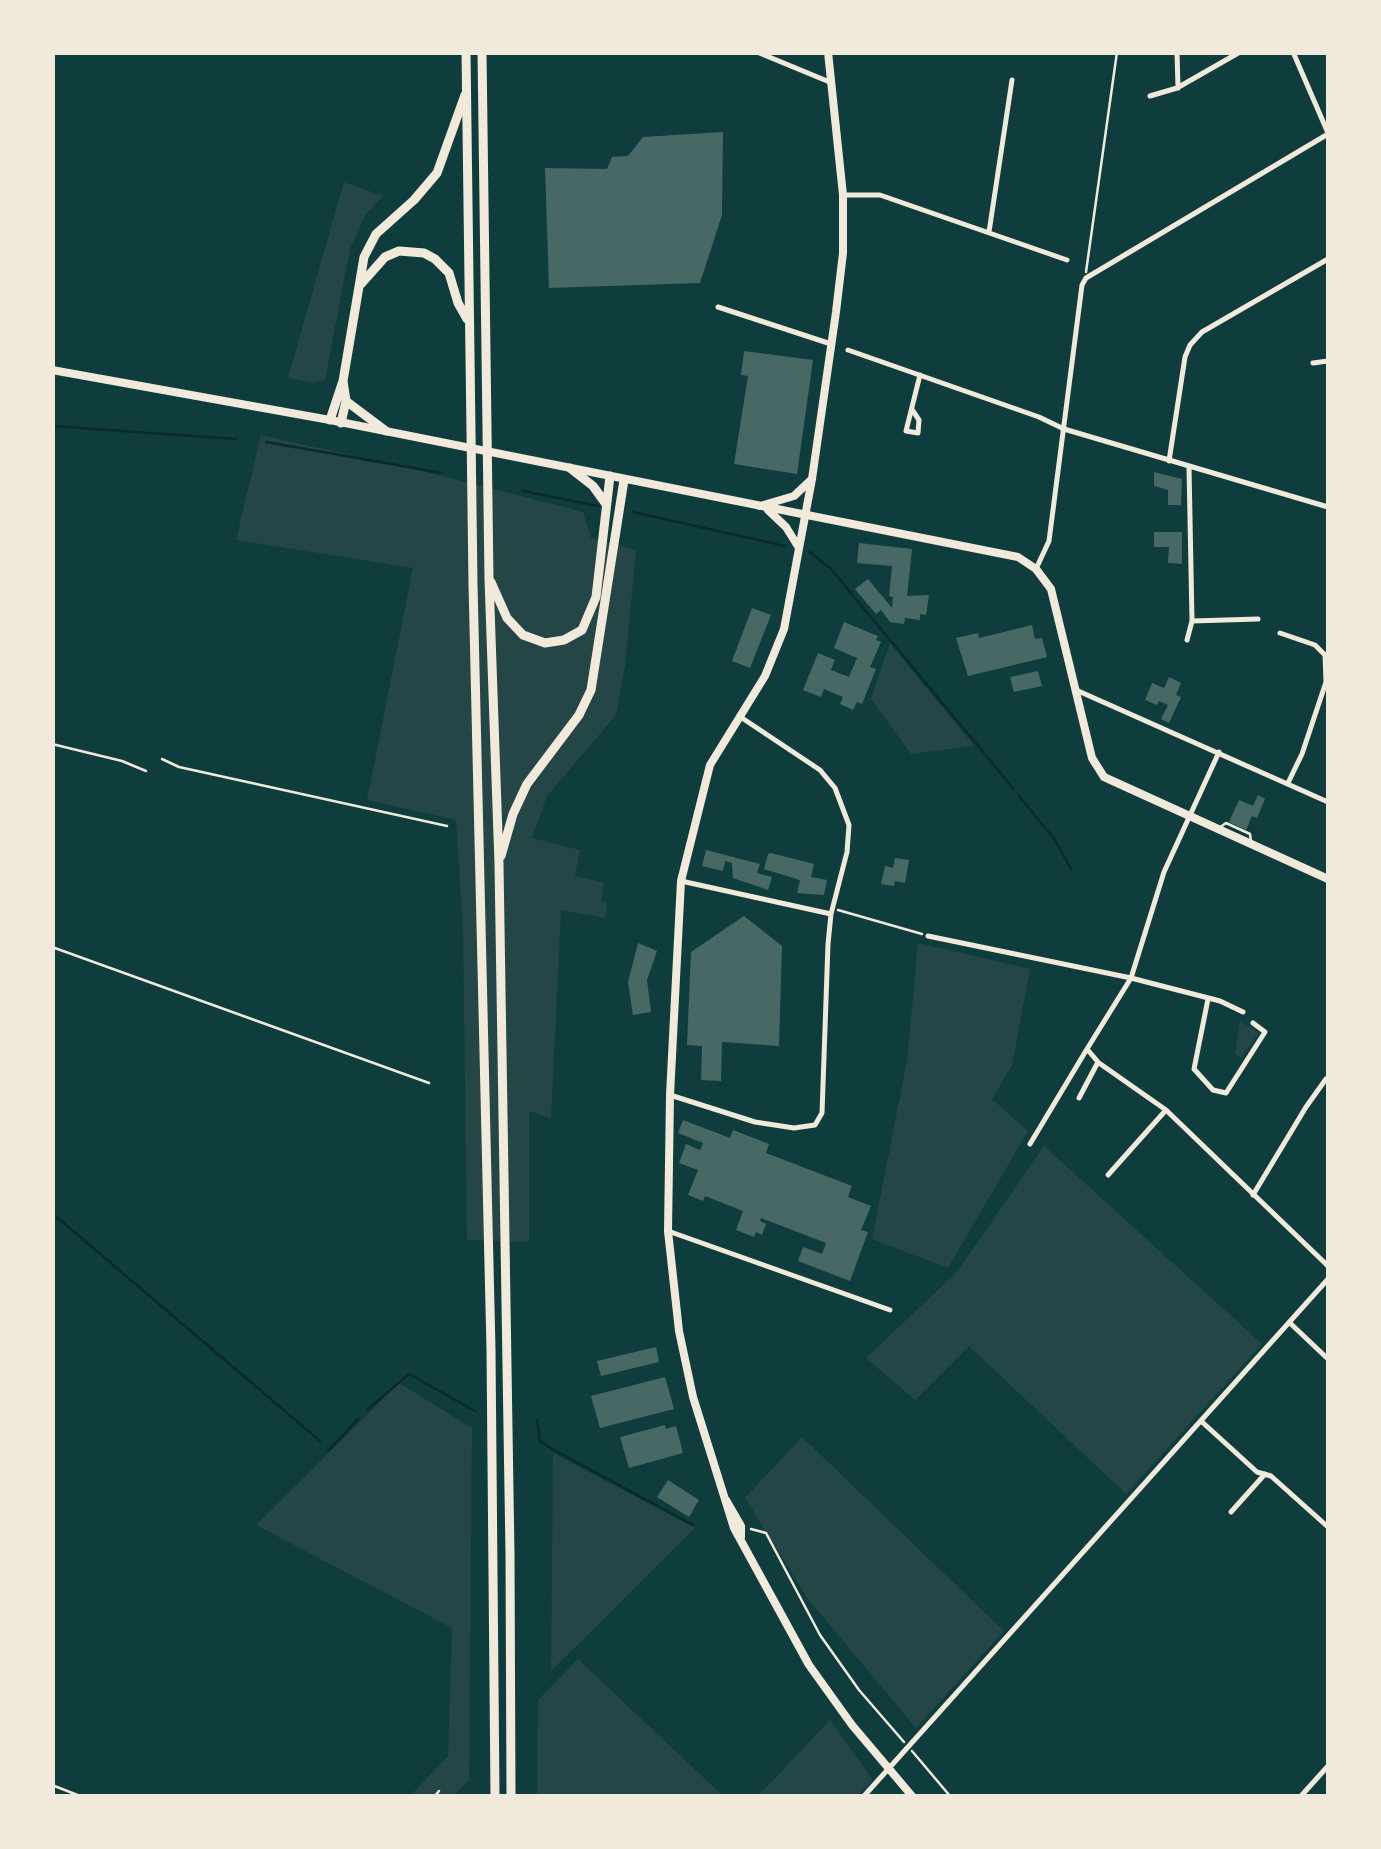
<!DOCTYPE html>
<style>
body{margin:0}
#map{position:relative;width:1381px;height:1849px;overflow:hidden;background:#0f3d3e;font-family:Arial,sans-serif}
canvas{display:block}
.frame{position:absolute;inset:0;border:55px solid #f1e9da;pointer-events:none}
</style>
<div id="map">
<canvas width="1381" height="1849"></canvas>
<div class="frame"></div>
</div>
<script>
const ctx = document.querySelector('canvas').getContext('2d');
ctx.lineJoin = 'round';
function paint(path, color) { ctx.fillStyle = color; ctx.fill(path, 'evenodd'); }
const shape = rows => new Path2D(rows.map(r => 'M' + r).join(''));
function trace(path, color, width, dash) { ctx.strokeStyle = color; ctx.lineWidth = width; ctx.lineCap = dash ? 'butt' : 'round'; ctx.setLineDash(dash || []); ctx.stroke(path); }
paint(shape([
 [344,182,383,196,365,215,350,249,325,380,313,383,288,378],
 [261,435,443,476,583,512,591,538,636,550,625,666,616,715,547,796,532,838,580,850,575,876,604,883,601,901,607,903,605,918,561,910,551,1118,529,1111,529,1242,467,1240,463,928,456,820,367,800,413,568,236,540],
 [890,643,974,746,911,754,871,699],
 [918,943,1030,969,1012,1065,992,1099,1028,1131,948,1268,872,1239,907,1061],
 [1240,1021,1259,1033,1241,1058,1235,1054],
 [1044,1146,1262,1344,1126,1494,969,1346,915,1400,866,1358,957,1272],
 [399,1383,472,1428,469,1780,453,1796,410,1796,448,1756,452,1628,256,1525],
 [802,1437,1004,1631,916,1728,808,1599,745,1498],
 [553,1453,695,1528,551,1671],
 [578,1659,723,1796,537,1796,538,1700],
 [830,1720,873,1780,858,1796,758,1796]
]), '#244646');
trace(shape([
 [52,426,236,439],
 [266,442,442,473],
 [523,491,598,506],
 [633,512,785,546],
 [810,552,831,569,1013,788],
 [1019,796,1055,840,1071,869],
 [52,1213,320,1441],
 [367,1410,409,1374,475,1411],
 [537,1420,540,1441,552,1449,693,1525],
 [329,1450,358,1419]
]), '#0a2a2b', 2.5);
paint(shape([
 [723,132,722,215,700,283,549,288,545,168,607,169,612,157,628,156,643,137],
 [744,351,813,360,797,474,734,464,748,376,741,375],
 [1154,472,1182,479,1181,505,1168,505,1168,490,1154,486],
 [1154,532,1182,532,1182,564,1168,563,1169,547,1154,547],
 [859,543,912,549,907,596,929,595,926,615,920,614,920,620,905,618,904,624,890,622,881,610,876,614,855,589,868,579,892,608,893,597,889,596,892,566,857,563],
 [752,608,771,615,750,668,732,661],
 [844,622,878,636,876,640,881,642,870,667,876,669,862,704,857,702,853,710,840,704,843,697,824,689,821,697,803,690,818,653,835,660,831,670,849,677,857,658,834,648],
 [1032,625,1035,639,1042,638,1047,657,968,676,956,638,978,633,979,638],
 [1038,671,1042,686,1014,692,1010,677],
 [1169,677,1181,683,1176,695,1181,697,1169,723,1161,719,1168,705,1159,701,1157,705,1145,700,1152,683,1164,688],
 [1258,795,1265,799,1257,818,1252,816,1246,830,1229,822,1239,800,1253,806],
 [706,850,760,864,757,873,772,877,768,890,733,878,732,863,725,861,723,871,702,866],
 [771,853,814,864,811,877,827,880,824,895,797,893,800,880,764,869,768,854],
 [895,858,909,860,905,883,895,881,894,886,881,884,885,866,893,868],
 [744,916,782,946,779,1046,722,1042,721,1081,701,1080,702,1046,687,1045,691,952],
 [638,943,657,951,647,980,651,1012,633,1015,628,982],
 [683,1120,730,1138,733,1130,769,1144,766,1153,852,1186,848,1197,871,1206,861,1230,868,1232,850,1281,798,1261,803,1247,822,1254,826,1243,761,1218,760,1221,766,1224,762,1235,756,1232,754,1237,736,1230,743,1211,705,1196,703,1201,688,1195,698,1170,679,1163,686,1144,700,1150,703,1143,678,1133],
 [656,1347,659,1362,601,1376,597,1361],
 [665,1377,674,1409,600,1428,591,1396],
 [665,1425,666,1429,676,1426,683,1453,629,1468,620,1437],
 [668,1480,699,1500,689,1517,657,1497]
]), '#486865');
trace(shape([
 [1086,272,1117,52],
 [52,744,122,761,146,771],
 [162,759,179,767,447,826],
 [838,910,922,934],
 [52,947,429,1083],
 [751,1529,766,1533,820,1635,859,1690,904,1742],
 [912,1751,950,1796],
 [52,1785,80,1796],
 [435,1796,439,1791]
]), '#f1e9da', 2.5);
trace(shape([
 [1219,828,1226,823,1250,834,1251,841]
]), '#f1e9da', 2.5);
trace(shape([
 [757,52,832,83],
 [1177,52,1178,88],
 [1293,52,1328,133],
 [1150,96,1177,88,1240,52],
 [843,195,880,195,1067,260],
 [989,232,1012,80],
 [718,307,831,344],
 [848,350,1039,417,1064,429,1328,507],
 [1313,363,1328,361],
 [913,411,919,420,918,433,906,431,920,375],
 [1169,461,1185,357,1190,345,1202,332,1328,259],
 [1189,467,1192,621,1258,619],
 [1036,569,1049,541,1082,285,1086,278,1328,134],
 [1280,633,1315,645,1325,655,1326,682,1302,754,1288,783],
 [1187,640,1192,621],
 [1076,690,1328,802],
 [681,881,831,914],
 [928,936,1131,978,1220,1001,1243,1012],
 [1208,999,1194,1069,1213,1090,1226,1093,1265,1032,1253,1023],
 [1099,1063,1166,1110,1328,1266],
 [670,1095,755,1122,794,1128,815,1125,822,1113,828,944,831,914,847,852,849,825,835,788,820,770,739,716],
 [1079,1098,1098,1062,1087,1049,1131,978,1164,872,1219,752],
 [1030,1144,1087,1049],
 [1108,1175,1166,1110],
 [1253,1195,1306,1107,1326,1079,1328,1081],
 [668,1231,890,1310],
 [1290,1323,1328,1359],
 [1201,1421,1257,1472,1271,1476,1328,1527],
 [1231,1512,1265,1474],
 [864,1796,1328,1279],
 [1301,1796,1328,1766]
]), '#f1e9da', 5);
trace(shape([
 [828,52,843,195,843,253,836,312,812,479,784,629,765,676,710,765,681,881,670,1095,668,1231,679,1331,693,1397,734,1528,809,1665,852,1725,912,1796],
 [52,370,330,420,1018,557,1036,569,1051,589,1092,758,1104,777,1328,879],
 [760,506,794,496,812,479],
 [768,510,786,527,799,548],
 [726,1500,741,1526,741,1537]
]), '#f1e9da', 8);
trace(shape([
 [466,52,473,584,491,1350,495,1796],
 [482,52,489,579,499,864,510,1554,511,1796],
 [361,284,385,257,399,251,424,253,435,259,449,273,458,303,467,319],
 [346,401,386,431],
 [330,420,343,381,364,257,376,234,414,200,437,173,465,95],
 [341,423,346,401,343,381],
 [570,468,593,486,606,504],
 [491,582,507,618,523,635,545,643,564,640,582,630,596,597,610,476],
 [501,856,513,814,527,784,579,715,591,690,624,480]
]), '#f1e9da', 9);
</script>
